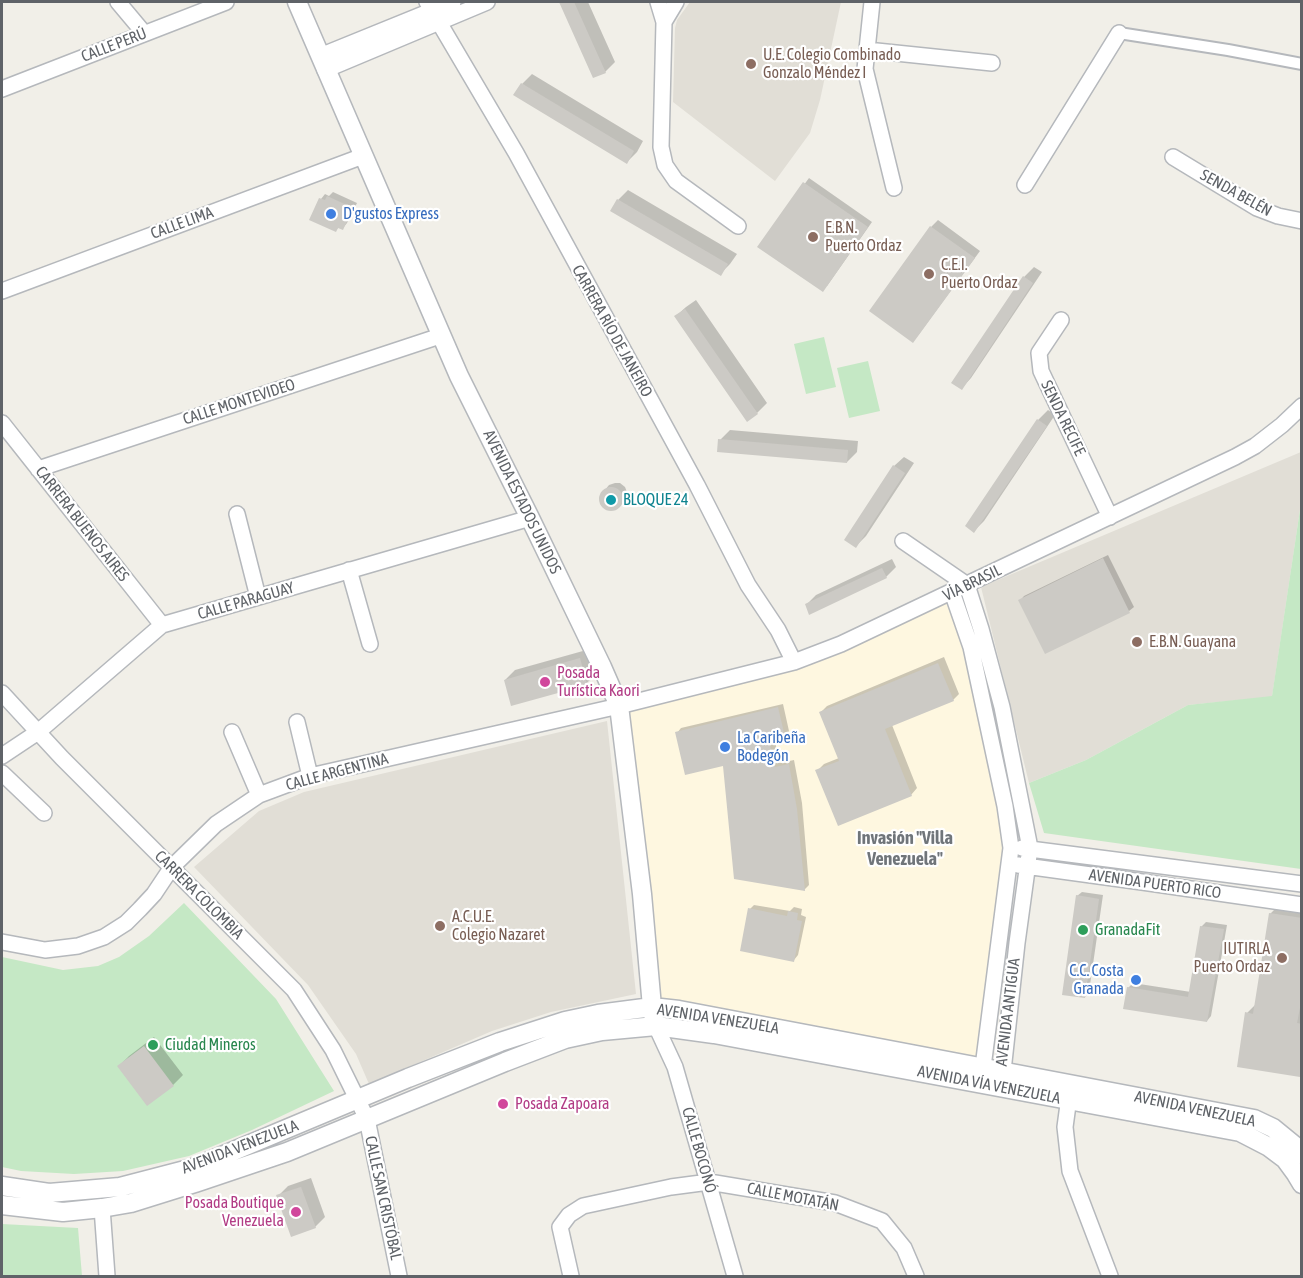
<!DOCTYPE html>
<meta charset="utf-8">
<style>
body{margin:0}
#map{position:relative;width:1303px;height:1278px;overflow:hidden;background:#f1efe8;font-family:"Asap Condensed",sans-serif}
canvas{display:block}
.frame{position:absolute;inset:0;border:3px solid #5f6368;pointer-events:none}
</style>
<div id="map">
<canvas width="1303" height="1278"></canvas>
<div class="frame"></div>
</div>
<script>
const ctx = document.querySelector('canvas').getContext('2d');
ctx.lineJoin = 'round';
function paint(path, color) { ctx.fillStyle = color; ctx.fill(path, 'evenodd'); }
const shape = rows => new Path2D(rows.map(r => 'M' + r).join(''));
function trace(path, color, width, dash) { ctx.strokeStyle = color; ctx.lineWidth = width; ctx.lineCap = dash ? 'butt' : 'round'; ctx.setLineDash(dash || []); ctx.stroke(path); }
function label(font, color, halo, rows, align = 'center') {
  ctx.font = font + ' "Asap Condensed",sans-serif'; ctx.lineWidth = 4.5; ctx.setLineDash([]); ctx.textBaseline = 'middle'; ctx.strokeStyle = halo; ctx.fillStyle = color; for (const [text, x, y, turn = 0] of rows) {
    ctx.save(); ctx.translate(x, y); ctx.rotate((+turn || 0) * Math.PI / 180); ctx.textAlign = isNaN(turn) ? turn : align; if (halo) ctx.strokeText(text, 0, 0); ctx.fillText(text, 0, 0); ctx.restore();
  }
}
paint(shape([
 [952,592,1011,848,983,1067,652,1007,619,706,794,662]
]), '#fef7e0');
paint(shape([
 [690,2,841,2,820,100,810,133,775,181,673,102,675,28,677,20],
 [1301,452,1301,503,1272,697,1188,705,1086,760,1029,783,981,587],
 [607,721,636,994,551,1012,492,1031,369,1084,356,1054,308,985,194,867,259,811,304,792]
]), '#e1ded6');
paint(shape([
 [824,337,836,387,806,394,794,344],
 [868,361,880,411,849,418,837,368],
 [1301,503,1301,869,1044,833,1029,783,1086,760,1188,705,1272,696],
 [184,903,276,999,334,1091,252,1130,189,1156,123,1171,74,1174,21,1171,2,1167,2,957,63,970,98,966,119,957,149,936],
 [2,1224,78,1228,82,1276,2,1276]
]), '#c5e8c5');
paint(shape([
 [560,2,588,2,615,62,605,72,594,76],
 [532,74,643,141,637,152,627,162,522,84],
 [809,178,872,222,827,286,759,246],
 [628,190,737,254,730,264,720,274,618,200],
 [333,192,357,203,347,223,343,228,340,226,336,230,321,199,325,194,329,196],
 [938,220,980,251,919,334,913,341,871,310,931,227],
 [1034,267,1042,272,971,378,962,388,1024,277],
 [696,300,767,403,757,413,676,316,686,307],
 [1048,410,1055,415,984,521,974,531,1038,420],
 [730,430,858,441,857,452,847,462,720,440],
 [904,457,914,463,866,536,856,546,894,466],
 [615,483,620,483,625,487,627,492,626,497,618,507,613,509,609,509,603,506,600,501,600,496,609,485],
 [1108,555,1134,607,1129,611,1020,601,1024,596],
 [892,559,896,567,886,577,806,605,816,595],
 [590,649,596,673,587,683,505,680,515,670],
 [944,657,959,694,953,700,892,725,917,788,911,795,817,771,824,764,839,758,821,712,827,706],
 [783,704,789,731,785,735,774,738,780,763,794,760,802,803,809,885,804,890,724,764,677,733,681,728],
 [1082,892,1103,895,1089,992,1085,997,1077,896],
 [1280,904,1302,907,1302,1073,1299,1075,1247,1013,1256,1004,1270,914],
 [754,905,790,911,794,907,802,909,801,915,806,917,798,955,794,960,750,909],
 [1206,922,1227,925,1211,1016,1207,1021,1128,988,1133,983,1191,992,1201,927],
 [154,1037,183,1075,173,1085,148,1104,119,1066,129,1056],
 [311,1178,325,1217,315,1227,278,1196,288,1186]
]), '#0003');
paint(shape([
 [559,2,574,2,606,73,593,78],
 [521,83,634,151,627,164,513,95],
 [803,182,868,227,823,292,757,247],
 [327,196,353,208,343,230,338,228,336,232,309,220,319,198,325,200],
 [617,199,728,264,721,276,610,211],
 [930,226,975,258,913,343,869,311],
 [1023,276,1033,283,962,390,951,383],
 [685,309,758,414,747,422,674,316],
 [1037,419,1047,426,974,533,965,526],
 [718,439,848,450,847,463,717,452],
 [893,465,905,473,856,548,844,540],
 '599 499a12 12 0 1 1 24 0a12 12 0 1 1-24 0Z',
 [1103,558,1130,613,1045,654,1018,600],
 [882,568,887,578,809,615,805,604],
 [580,658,587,685,511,706,504,680],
 [938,663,954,701,885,729,912,796,838,826,815,770,839,761,819,712],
 [778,707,785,737,769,741,775,767,789,764,797,809,805,891,734,879,723,766,685,775,675,732],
 [1076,895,1099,899,1085,998,1062,995],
 [748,908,787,916,788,911,798,913,797,920,802,921,794,962,740,951],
 [1269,913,1302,918,1302,997,1297,1023,1302,1024,1302,1065,1300,1077,1237,1067,1245,1012,1253,1014],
 [1200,926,1224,929,1207,1022,1123,1009,1127,987,1188,997],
 [144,1046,174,1086,147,1106,117,1066],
 [301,1187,316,1228,291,1237,276,1195]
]), '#cccac5');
const pedestrian = shape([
 [1119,33,1228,50,1302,64]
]);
const minor = shape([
 [118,2,144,33],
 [427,2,516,153,697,485,748,585,778,630,794,662],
 [658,2,664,22,661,147,665,165,676,181,738,226],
 [872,2,865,69,894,188],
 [664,22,676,2],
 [867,50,992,63],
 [320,56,453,2],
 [325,70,487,2],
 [2,89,226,2],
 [1173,157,1257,208,1278,216,1302,221],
 [1025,185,1119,33],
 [2,291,363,156],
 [1061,320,1039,353,1041,371,1110,517],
 [2,423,162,625],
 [38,469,440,336],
 [237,514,258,597],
 [903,541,967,585,981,629,1002,707,1030,848,1017,943,1003,1071,989,1085,983,1067,1011,848,1005,806,971,647,952,592],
 [349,570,370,644],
 [2,693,62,758,294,990,333,1050,367,1119,399,1276],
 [297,722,310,776],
 [232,732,259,795],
 [2,756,38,732,162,625,530,518],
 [2,773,44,813],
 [1022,848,1302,884],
 [1018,865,1142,882,1302,905],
 [2,942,45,950,78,946,104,937,126,923,140,909,154,894,172,867,216,824,259,795,310,776,619,706,794,662,841,644,1235,457,1255,446,1282,425,1302,406],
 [656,1026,675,1067,735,1276],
 [1070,1090,1065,1127,1070,1171,1110,1276],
 [102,1208,107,1276],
 [571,1276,560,1227,569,1215,583,1206,671,1187,709,1182,835,1203,882,1221,904,1248,916,1276]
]);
const tertiary = shape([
 [297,2,459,376,530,518,602,667,619,706,642,894,652,1007,654,1019],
 [2,1186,49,1193,120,1187,193,1168,408,1078,500,1042,565,1021,598,1014,652,1007,679,1010,1254,1119,1273,1128,1295,1146,1302,1155],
 [2,1205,63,1212,102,1208,131,1203,195,1183,287,1152,505,1062,565,1039,602,1031,656,1026,714,1034,1240,1132,1269,1147,1285,1159,1296,1174,1302,1184]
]);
trace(pedestrian, '#b5b8bc', 14);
trace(minor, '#b5b8bc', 18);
trace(tertiary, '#b5b8bc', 21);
trace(pedestrian, '#fff', 10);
trace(minor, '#fff', 15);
trace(tertiary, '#fff', 18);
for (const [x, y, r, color] of [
 [751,64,6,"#8d6e63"],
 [331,214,6,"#3f7fe0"],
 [813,237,6,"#8d6e63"],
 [929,274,6,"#8d6e63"],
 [611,500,6,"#0f9aa8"],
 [1137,642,6,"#8d6e63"],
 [545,682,6,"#d1479c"],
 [725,747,6,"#3f7fe0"],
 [440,926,6,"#8d6e63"],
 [1083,930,6,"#2e9e5b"],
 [1282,958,6,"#8d6e63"],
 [1136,980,6,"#3f7fe0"],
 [153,1045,6,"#2e9e5b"],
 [503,1104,6,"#d1479c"],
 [296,1212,6,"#d1479c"]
]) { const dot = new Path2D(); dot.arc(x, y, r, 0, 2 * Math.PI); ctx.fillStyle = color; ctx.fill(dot); trace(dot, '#fff', 2); }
label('16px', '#5f6368', '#fff', [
 ["CALLE PERÚ",114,45,-21],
 ["SENDA BELÉN",1236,193,29],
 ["CALLE LIMA",182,223,-20],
 ["CARRERA RÍO DE JANEIRO",612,331,61],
 ["CALLE MONTEVIDEO",239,402,-18],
 ["SENDA RECIFE",1063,418,64],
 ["AVENIDA ESTADOS UNIDOS",522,502,64],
 ["CARRERA BUENOS AIRES",82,524,52],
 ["VÍA BRASIL",972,583,-26],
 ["CALLE PARAGUAY",246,601,-16],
 ["CALLE ARGENTINA",337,772,-15],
 ["AVENIDA PUERTO RICO",1155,884,8],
 ["CARRERA COLOMBIA",199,895,45],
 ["AVENIDA ANTIGUA",1008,1012,-83],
 ["AVENIDA VENEZUELA",718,1019,9],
 ["AVENIDA VÍA VENEZUELA",989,1085,11],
 ["AVENIDA VENEZUELA",1195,1109,12],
 ["AVENIDA VENEZUELA",240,1147,-21],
 ["CALLE BOCONÓ",699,1150,74],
 ["CALLE MOTATÁN",793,1197,11],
 ["CALLE SAN CRISTÓBAL",383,1198,78]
]);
label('16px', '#785e54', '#fff', [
 ["U.E. Colegio Combinado",763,55],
 ["Gonzalo Méndez I",763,73],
 ["E.B.N.",825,228],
 ["Puerto Ordaz",825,246],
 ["C.E.I.",941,265],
 ["Puerto Ordaz",941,283],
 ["E.B.N. Guayana",1149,642],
 ["A.C.U.E.",452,917],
 ["Colegio Nazaret",452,935],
 ["IUTIRLA",1270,949,"right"],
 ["Puerto Ordaz",1270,967,"right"]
], 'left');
label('16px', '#366cbe', '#fff', [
 ["D'gustos Express",343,214],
 ["La Caribeña",737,738],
 ["Bodegón",737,756],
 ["C.C. Costa",1124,971,"right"],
 ["Granada",1124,989,"right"]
], 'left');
label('16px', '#0d838f', '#fff', [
 ["BLOQUE 24",623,500]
], 'left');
label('16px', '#b23c85', '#fff', [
 ["Posada",557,673],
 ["Turística Kaori",557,691],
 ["Posada Zapoara",515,1104],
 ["Posada Boutique",284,1203,"right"],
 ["Venezuela",284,1221,"right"]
], 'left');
label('16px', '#27864d', '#fff', [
 ["GranadaFit",1095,930],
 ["Ciudad Mineros",165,1045]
], 'left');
label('bold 18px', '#70757a', '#fff', [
 ["Invasión \"Villa",905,838],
 ["Venezuela\"",905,859]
]);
</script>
